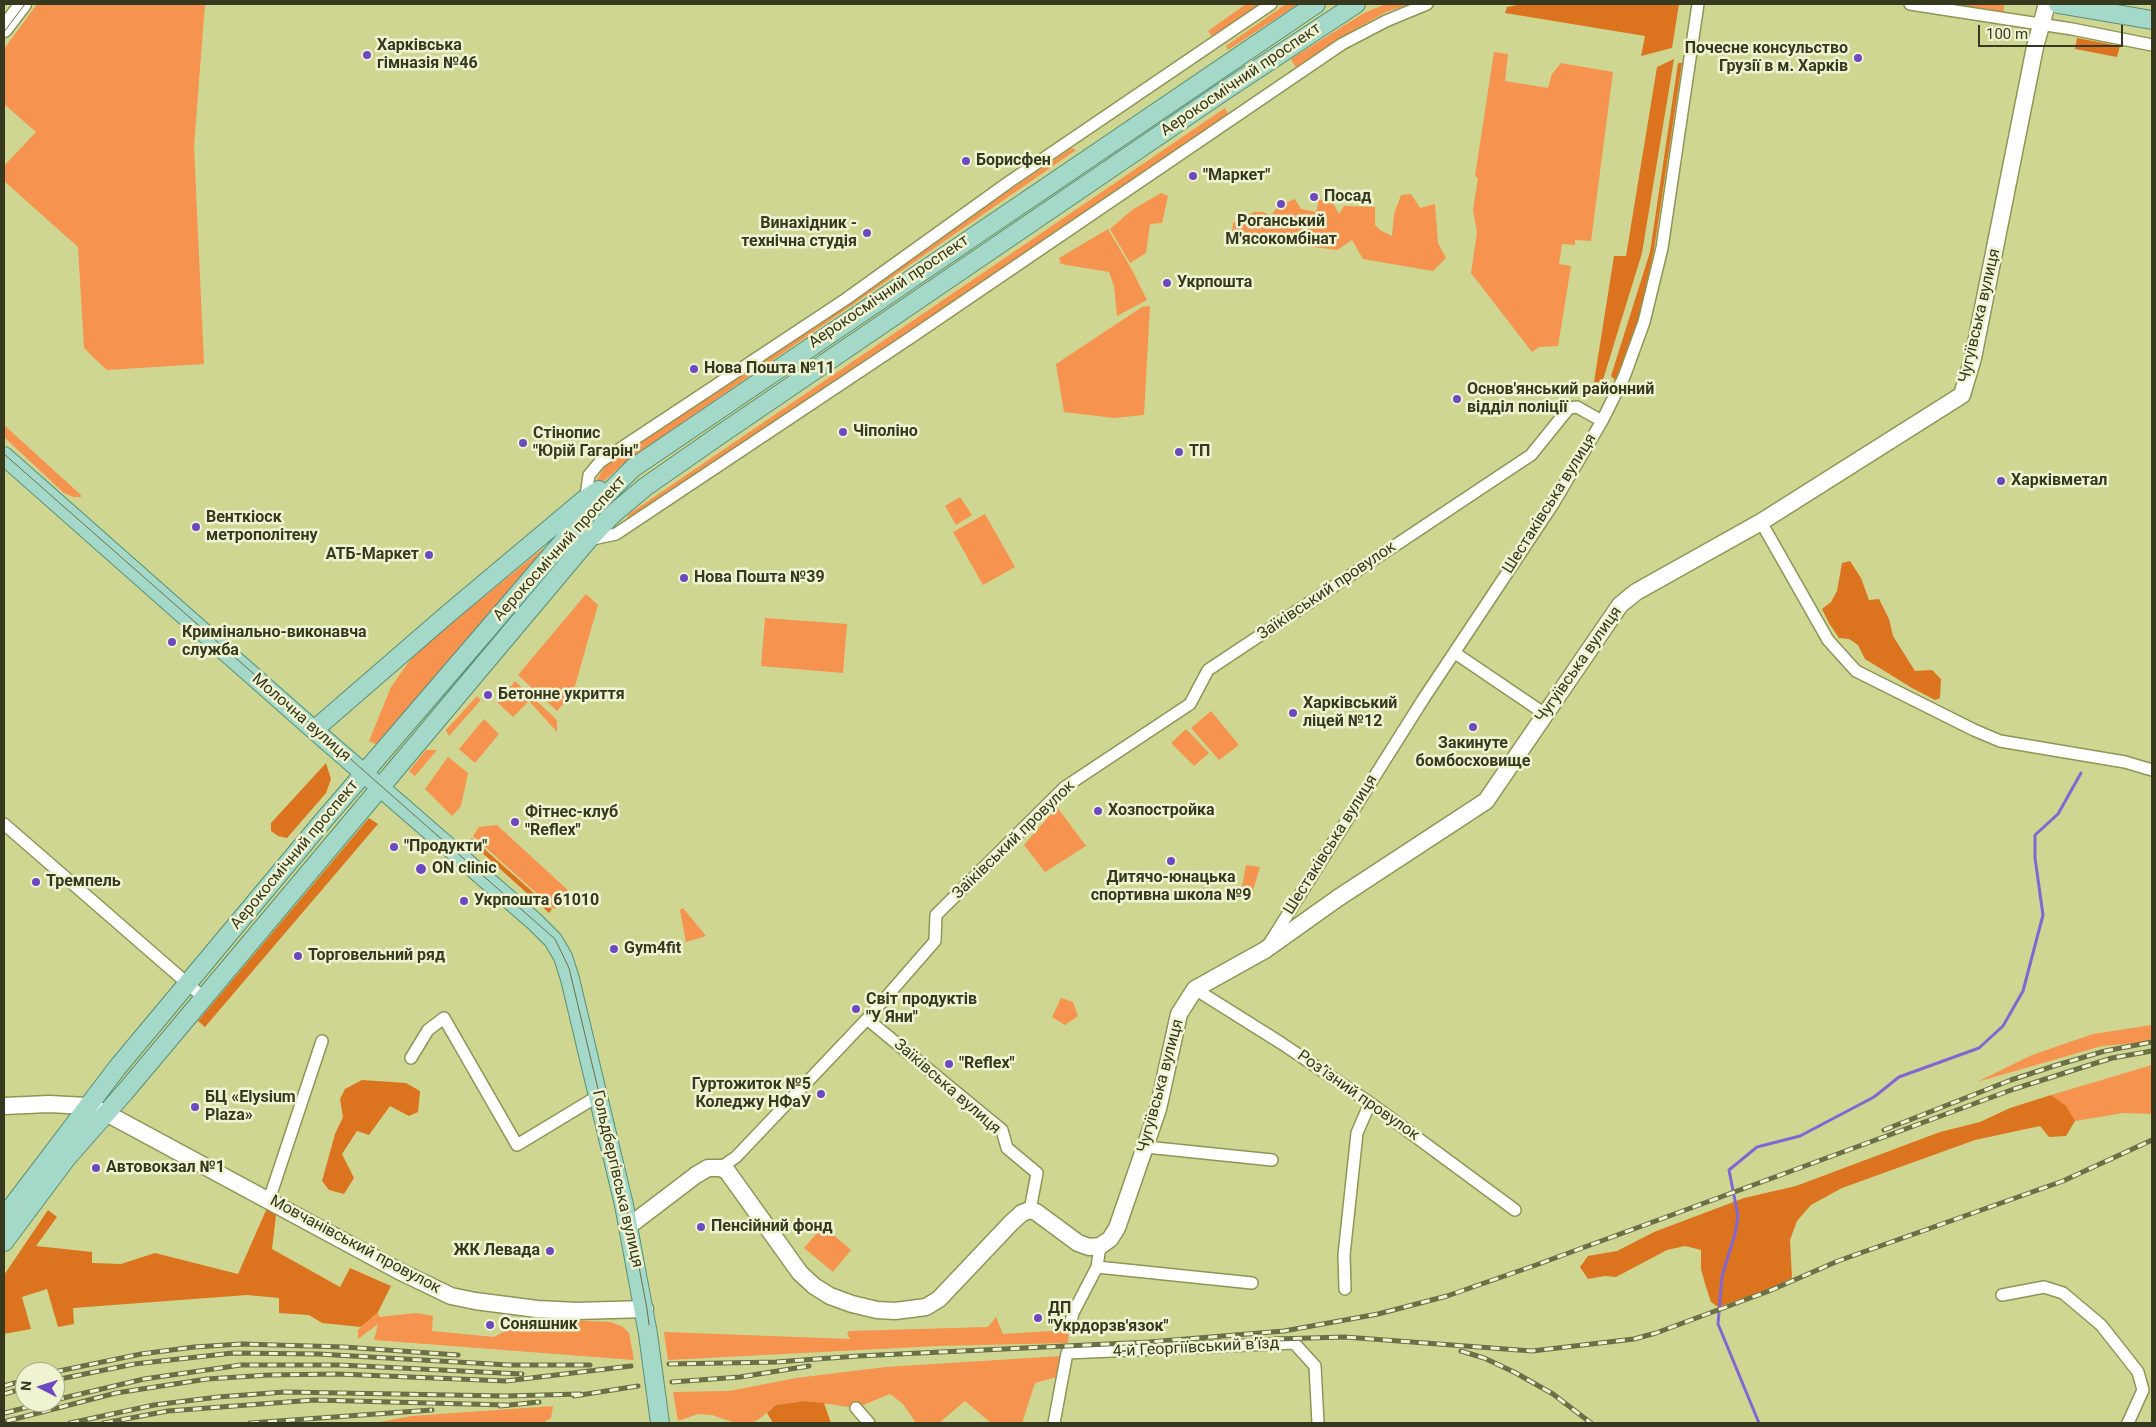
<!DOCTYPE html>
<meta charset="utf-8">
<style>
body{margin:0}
#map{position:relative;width:2156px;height:1427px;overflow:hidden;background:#cfd692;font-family:Roboto,sans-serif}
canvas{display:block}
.frame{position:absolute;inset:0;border:5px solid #36391e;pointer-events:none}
.north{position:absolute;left:15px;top:1362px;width:50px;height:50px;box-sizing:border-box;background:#eff3d2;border:1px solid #a5a98a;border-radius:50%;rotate:275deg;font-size:14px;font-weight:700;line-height:20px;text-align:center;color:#36391e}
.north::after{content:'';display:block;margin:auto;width:18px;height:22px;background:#6d48c1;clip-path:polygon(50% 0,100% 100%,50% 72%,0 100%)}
.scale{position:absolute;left:1978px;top:25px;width:145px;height:22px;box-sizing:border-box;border:2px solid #36391e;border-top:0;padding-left:6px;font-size:15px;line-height:18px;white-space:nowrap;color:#36391e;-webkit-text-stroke:4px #eff3d2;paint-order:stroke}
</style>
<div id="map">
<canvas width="2156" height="1427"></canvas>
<div class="frame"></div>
<div class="north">N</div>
<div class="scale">100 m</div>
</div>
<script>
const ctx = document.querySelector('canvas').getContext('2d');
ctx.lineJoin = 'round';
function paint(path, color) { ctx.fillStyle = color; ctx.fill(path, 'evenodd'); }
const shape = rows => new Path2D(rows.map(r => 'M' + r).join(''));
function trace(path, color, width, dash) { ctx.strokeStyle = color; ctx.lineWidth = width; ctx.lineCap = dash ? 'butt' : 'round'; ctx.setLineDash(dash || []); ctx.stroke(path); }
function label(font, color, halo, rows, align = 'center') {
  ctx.font = font + ' Roboto,sans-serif'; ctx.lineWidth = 5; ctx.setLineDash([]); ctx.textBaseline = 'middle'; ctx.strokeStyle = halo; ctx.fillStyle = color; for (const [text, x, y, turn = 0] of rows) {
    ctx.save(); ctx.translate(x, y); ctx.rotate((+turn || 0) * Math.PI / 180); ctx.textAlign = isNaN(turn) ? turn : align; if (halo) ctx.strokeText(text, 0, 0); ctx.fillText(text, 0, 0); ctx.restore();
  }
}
paint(shape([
 [37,4,205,4,194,146,204,364,107,370,92,356,84,348,78,247,4,181,4,166,36,132,4,104,4,49],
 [1246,4,1261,4,1213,38,1208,31],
 [1286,4,1298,4,1228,50,1226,46],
 [1386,4,1409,4,1386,12,1341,37,1296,68,1291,59,1364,13],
 [1940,4,2004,4,2004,14],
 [1494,52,1508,54,1505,81,1548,88,1552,74,1561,63,1613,72,1591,241,1575,240,1575,245,1562,244,1559,264,1571,266,1558,346,1539,347,1532,352,1471,273,1477,232,1473,210,1478,178,1475,176],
 [1225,108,1229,116,624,523,629,514],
 [1072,148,1076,150,624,463,597,487,594,484,606,465,665,422],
 [1161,193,1168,196,1162,223,1150,224,1146,253,1130,263,1110,229,1132,210],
 [1411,194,1420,208,1435,204,1438,243,1446,258,1433,271,1363,259,1352,240,1337,250,1246,238,1235,243,1232,235,1233,223,1254,212,1263,212,1271,216,1278,206,1295,199,1301,209,1316,212,1319,200,1330,198,1339,214,1344,206,1375,207,1375,225,1380,230,1392,236,1394,214,1401,195],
 [1108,229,1131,268,1147,300,1117,316,1114,286,1109,272,1061,264,1059,258],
 [1150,306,1144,415,1114,418,1064,412,1056,364,1142,307],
 [4,425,81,495,81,497,73,497,64,493,4,437],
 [960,497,972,515,956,525,945,506],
 [985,514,1015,567,983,585,953,532],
 [545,547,547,547,378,745,369,741,391,687,415,653],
 [586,594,598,605,573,693,557,711,518,675],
 [765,618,847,624,843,673,761,666],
 [515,681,557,720,557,732,529,701,513,717,498,703],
 [477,696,481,700,449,736,446,730],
 [1211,711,1239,745,1219,760,1191,728],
 [484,719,499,734,475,763,459,749],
 [1186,729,1209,753,1194,766,1171,743],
 [426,750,437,750,415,776,409,771],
 [448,757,468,773,461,806,452,816,425,789],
 [1057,807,1086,846,1045,872,1024,845],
 [497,825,571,893,554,909,473,836,479,827],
 [1246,865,1260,867,1252,894,1241,892],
 [683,908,706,936,686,942,680,910],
 [1061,998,1073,1002,1078,1016,1065,1025,1052,1017],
 [2152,1025,2152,1042,2102,1046,1977,1082,2032,1055,2093,1034],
 [2152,1065,2152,1114,2123,1113,2075,1121,2051,1095],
 [823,1226,851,1250,833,1272,804,1248],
 [378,1312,379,1317,416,1313,433,1316,432,1331,494,1337,514,1326,521,1318,611,1322,623,1327,629,1333,634,1360,374,1340,378,1324,358,1339,358,1330],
 [996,1317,1003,1334,1067,1330,1069,1331,1068,1343,937,1346,668,1360,664,1332,850,1339,847,1333,849,1331,988,1327],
 [1061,1356,1060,1376,1035,1383,1022,1423,991,1423,965,1401,939,1423,916,1423,903,1404,890,1394,856,1408,807,1401,776,1405,758,1420,750,1423,735,1423,712,1415,698,1414,678,1421,673,1392,729,1391,796,1378,886,1367],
 [553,1406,551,1418,543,1423,374,1423,412,1416]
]), '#f5934f');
paint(shape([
 [1522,4,1679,4,1672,48,1641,56,1645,36,1505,13,1507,7],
 [2077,38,2120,46,2117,57,2075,49],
 [1674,59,1642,253,1602,383,1594,382,1614,256,1626,256,1657,67],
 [1678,63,1682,63,1654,250,1636,331,1615,380,1611,376,1650,252],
 [1850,561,1861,578,1869,600,1879,599,1889,619,1893,636,1915,671,1932,670,1941,679,1940,698,1935,700,1912,688,1865,659,1858,645,1849,639,1839,638,1829,623,1822,609,1831,602,1837,591,1842,563],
 [326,763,331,779,326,793,287,838,278,836,271,831,271,823],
 [369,818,378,824,205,1027,198,1021],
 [472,838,552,909,549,913,469,841],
 [362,1080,406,1083,420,1091,418,1112,409,1116,390,1106,369,1135,357,1131,342,1154,354,1178,344,1194,329,1190,322,1181,335,1134,343,1117,340,1099,345,1089],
 [2051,1095,2066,1106,2075,1121,2066,1136,2049,1137,2040,1126,1975,1140,1842,1188,1811,1205,1797,1221,1790,1240,1792,1278,1767,1290,1718,1307,1711,1302,1706,1287,1701,1269,1701,1250,1685,1246,1667,1250,1616,1277,1605,1276,1588,1279,1580,1267,1588,1256,1617,1251,1654,1232,1744,1198,1796,1186,1940,1132,1980,1122,2010,1108],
 [267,1208,276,1215,272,1249,340,1287,350,1268,391,1286,378,1312,361,1327,322,1323,309,1315,279,1313,279,1298,247,1295,73,1308,74,1324,58,1327,47,1289,22,1297,31,1329,4,1334,4,1275,48,1210,57,1217,36,1246,92,1252,92,1263,121,1264,155,1253,238,1274],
 [805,1401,824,1403,831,1423,773,1423,767,1413,776,1405]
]), '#dc731e');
trace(shape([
 [1759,1423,1718,1324,1722,1276,1735,1234,1738,1216,1729,1170,1757,1147,1800,1136,1874,1097,1899,1077,1979,1048,2003,1026,2023,991,2043,915,2035,858,2035,835,2058,814,2081,773]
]), '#8266d1', 3);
const street = shape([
 [1910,4,2072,29,2152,45],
 [585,503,589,475,600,462,846,299,1009,182,1271,4],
 [1761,522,1828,640,1856,671,1974,730,2000,741,2125,762,2152,770],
 [588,540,616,534,913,336,1342,44,1386,21,1427,4],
 [1455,653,1545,714],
 [4,824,203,997],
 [1269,944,1424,698,1553,504,1602,421,1624,377,1644,322,1662,248,1698,4],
 [1195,989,1281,1043,1370,1103,1515,1210],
 [867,1019,1002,1130,1007,1148,1037,1173,1030,1210],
 [411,1058,428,1030,444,1018,517,1145,598,1096],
 [1146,1147,1272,1160],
 [720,1168,736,1157,867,1019,935,941,936,915,1065,787,1190,704,1208,670,1531,455,1569,408,1577,407,1602,421],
 [269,1200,322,1041],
 [1097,1267,1252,1283],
 [1345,1289,1344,1255,1357,1133,1370,1103],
 [2002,1295,2044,1287,2063,1293,2101,1325,2138,1372,2143,1390,2128,1423],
 [1070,1325,1073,1313,1097,1267,1100,1246],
 [856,1408,869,1423],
 [1054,1423,1067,1353,1294,1343,1315,1366,1318,1423]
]);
const secondary = shape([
 [4,29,23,4],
 [4,1106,49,1104,87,1106,106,1113,399,1271,451,1296,475,1301,537,1309,577,1311,645,1309],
 [629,1226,696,1175,708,1168,720,1168,727,1171,800,1273,814,1286,830,1296,852,1304,877,1310,895,1311,926,1307,939,1299,1011,1223,1022,1213,1030,1210,1036,1212,1078,1243,1089,1247,1100,1246,1110,1239,1117,1228,1158,1109,1179,1014,1195,989,1265,950,1338,898,1486,801,1620,605,1636,592,1761,522,1962,395,1973,358,2035,47,2047,4]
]);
const primary = shape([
 [2058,4,2152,20],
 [4,456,314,730,535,922,553,940,563,957,570,979,624,1205,648,1334],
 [314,730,449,613,585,499,599,490],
 [4,1217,117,1068,323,821,584,517,633,468,1316,4],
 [4,1242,66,1159,124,1093,588,540,613,514,645,487,721,434,1227,89,1356,4]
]);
trace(street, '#8f9554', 14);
trace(secondary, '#8f9554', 19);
trace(primary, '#568f76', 20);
trace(street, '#fff', 11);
trace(secondary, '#fff', 16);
trace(primary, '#a4d8c9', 18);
trace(shape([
 [4,32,25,4],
 [4,454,555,939,569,968,633,1235,647,1309,662,1423]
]), '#6b6f46', 1);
const rail = shape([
 [1884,1130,2011,1080,2057,1065,2105,1051,2152,1042],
 [1275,1339,1345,1337,1532,1351,1634,1339,1656,1333,1769,1291,1838,1261,2063,1181,2152,1140],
 [1461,1351,1484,1358,1514,1372,1553,1394,1591,1423],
 [669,1364,776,1362,858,1356,1149,1342,1284,1331,1378,1314,1447,1296,1536,1265,2014,1089,2112,1058,2152,1051],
 [54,1372,141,1354,194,1347,242,1344,344,1347,458,1355],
 [55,1380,134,1364,233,1353,318,1354,509,1365,590,1365],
 [672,1382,740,1377,809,1366],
 [4,1386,25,1380],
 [4,1394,25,1388],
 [574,1396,638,1386],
 [55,1400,144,1379,241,1365,339,1365,522,1374],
 [500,1406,539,1402],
 [5,1413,47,1402],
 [7,1421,116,1393,207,1379,269,1375,338,1374,506,1381,631,1366],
 [70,1423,154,1405,218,1397,285,1392,505,1396,580,1394],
 [104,1423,168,1411,314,1400,506,1405],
 [250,1423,432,1410]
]);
trace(rail, '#6b6f46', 5);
trace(rail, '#eff3d2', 3, [9]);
const primaryBridge = shape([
 [648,1334,660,1423]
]);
trace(primaryBridge, '#568f76', 20, []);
trace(primaryBridge, '#a4d8c9', 18);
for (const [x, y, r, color] of [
 [367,55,5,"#6d48c1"],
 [1858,58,5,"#6d48c1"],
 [966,161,5,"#6d48c1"],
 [1193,176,5,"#6d48c1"],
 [1314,197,5,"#6d48c1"],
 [1281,204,5,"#6d48c1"],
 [867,233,5,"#6d48c1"],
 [1167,283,5,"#6d48c1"],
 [694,369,5,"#6d48c1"],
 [1457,399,5,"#6d48c1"],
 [843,432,5,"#6d48c1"],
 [523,443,5,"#6d48c1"],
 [1179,452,5,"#6d48c1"],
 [2001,481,5,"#6d48c1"],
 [196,527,5,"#6d48c1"],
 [429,555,5,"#6d48c1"],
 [684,578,5,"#6d48c1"],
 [172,642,5,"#6d48c1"],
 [488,695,5,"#6d48c1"],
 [1293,713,5,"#6d48c1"],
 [1473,727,5,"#6d48c1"],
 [1098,811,5,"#6d48c1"],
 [515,822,5,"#6d48c1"],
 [394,847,5,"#6d48c1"],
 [1171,861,5,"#6d48c1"],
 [421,869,6,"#6d48c1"],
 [36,882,5,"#6d48c1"],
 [464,901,5,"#6d48c1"],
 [614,949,5,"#6d48c1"],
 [298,956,5,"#6d48c1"],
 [856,1009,5,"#6d48c1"],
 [949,1064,5,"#6d48c1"],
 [821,1094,5,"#6d48c1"],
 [195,1107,5,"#6d48c1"],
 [96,1168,5,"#6d48c1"],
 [701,1227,5,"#6d48c1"],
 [550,1251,5,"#6d48c1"],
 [1038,1318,5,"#6d48c1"],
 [490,1325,5,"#6d48c1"]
]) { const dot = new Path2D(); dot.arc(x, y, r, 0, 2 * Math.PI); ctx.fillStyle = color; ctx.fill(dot); trace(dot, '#eff3d2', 2); }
label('bold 16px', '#36391e', '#eff3d2', [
 ["Харківська",377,46],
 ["гімназія №46",377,64],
 ["Почесне консульство",1848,49,"right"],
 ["Грузії в м. Харків",1848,67,"right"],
 ["Борисфен",976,161],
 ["\"Маркет\"",1203,176],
 ["Посад",1324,197],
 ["Роганський",1281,222,"center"],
 ["М'ясокомбінат",1281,240,"center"],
 ["Винахідник -",857,224,"right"],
 ["технічна студія",857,242,"right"],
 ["Укрпошта",1177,283],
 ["Нова Пошта №11",704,369],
 ["Основ'янський районний",1467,390],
 ["відділ поліції",1467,408],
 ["Чіполіно",853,432],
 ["Стінопис",533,434],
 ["\"Юрій Гагарін\"",533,452],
 ["ТП",1189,452],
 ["Харківметал",2011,481],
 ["Венткіоск",206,518],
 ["метрополітену",206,536],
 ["АТБ-Маркет",419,555,"right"],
 ["Нова Пошта №39",694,578],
 ["Кримінально-виконавча",182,633],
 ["служба",182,651],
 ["Бетонне укриття",498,695],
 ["Харківський",1303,704],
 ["ліцей №12",1303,722],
 ["Закинуте",1473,744,"center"],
 ["бомбосховище",1473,762,"center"],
 ["Хозпостройка",1108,811],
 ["Фітнес-клуб",525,813],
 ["\"Reflex\"",525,831],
 ["\"Продукти\"",404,847],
 ["ON clinic",432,869],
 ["Дитячо-юнацька",1171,878,"center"],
 ["спортивна школа №9",1171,896,"center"],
 ["Тремпель",46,882],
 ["Укрпошта 61010",474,901],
 ["Gym4fit",624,949],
 ["Торговельний ряд",308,956],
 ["Світ продуктів",866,1000],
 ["\"У Яни\"",866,1018],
 ["\"Reflex\"",959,1064],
 ["Гуртожиток №5",811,1085,"right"],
 ["Коледжу НФаУ",811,1103,"right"],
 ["БЦ «Elysium",205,1098],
 ["Plaza»",205,1116],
 ["Автовокзал №1",106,1168],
 ["Пенсійний фонд",711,1227],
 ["ЖК Левада",540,1251,"right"],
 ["ДП",1048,1309],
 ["\"Укрдорзв'язок\"",1048,1327],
 ["Соняшник",500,1325]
], 'left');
label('16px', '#36391e', '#eff3d2', [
 ["Аерокосмічний проспект",1241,80,-34],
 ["Аерокосмічний проспект",889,292,-34],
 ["Чугуївська вулиця",1980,316,-77],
 ["Шестаківська вулиця",1550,504,-58],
 ["Аерокосмічний проспект",560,549,-48],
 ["Заїківський провулок",1327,591,-34],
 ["Чугуївська вулиця",1579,665,-55],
 ["Молочна вулиця",301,718,41],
 ["Заїківський провулок",1014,840,-44],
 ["Шестаківська вулиця",1331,845,-58],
 ["Аерокосмічний проспект",295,855,-50],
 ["Чугуївська вулиця",1161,1086,-75],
 ["Заїківська вулиця",947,1087,41],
 ["Роз’їзний провулок",1358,1096,35],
 ["Гольдбергівська вулиця",617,1179,77],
 ["Мовчанівський провулок",355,1245,28],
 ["4-й Георгіївський в’їзд",1196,1348,-3]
]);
</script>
